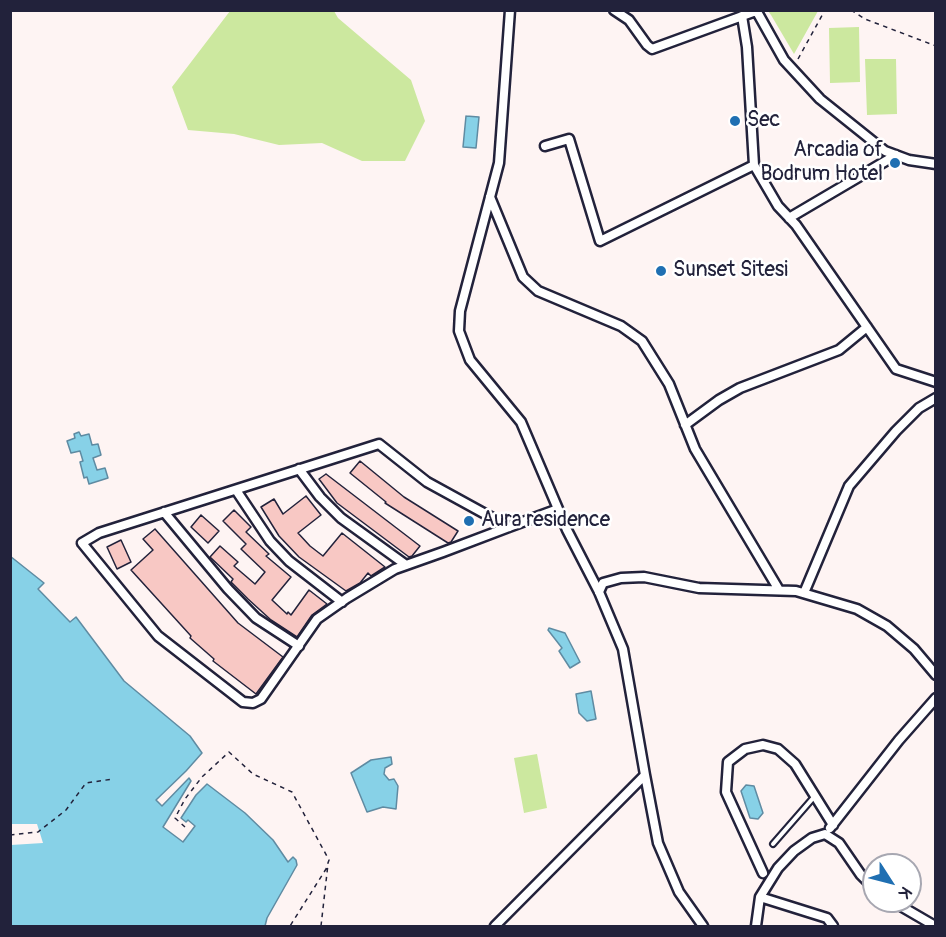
<!DOCTYPE html>
<style>
body{margin:0}
#map{position:relative;width:946px;height:937px;overflow:hidden;background:#fef4f3;font-family:Pangolin,sans-serif}
canvas{display:block}
.frame{position:absolute;inset:0;border:12px solid #22223b;pointer-events:none}
.north{position:absolute;left:862px;top:853px;width:60px;height:60px;box-sizing:border-box;background:#fff;border:2px solid #a7a7b1;border-radius:50%;rotate:126deg;font-size:16px;font-weight:700;line-height:24px;text-align:center;color:#22223b}
.north::after{content:'';display:block;margin:auto;width:21px;height:27px;background:#1f6fb2;clip-path:polygon(50% 0,100% 100%,50% 72%,0 100%)}
</style>
<div id="map">
<canvas width="946" height="937"></canvas>
<div class="frame"></div>
<div class="north">K</div>
</div>
<script>
const ctx = document.querySelector('canvas').getContext('2d');
ctx.lineJoin = 'round';
function paint(path, color) { ctx.fillStyle = color; ctx.fill(path, 'evenodd'); }
const shape = rows => new Path2D(rows.map(r => 'M' + r).join(''));
function trace(path, color, width, dash) { ctx.strokeStyle = color; ctx.lineWidth = width; ctx.lineCap = dash ? 'butt' : 'round'; ctx.setLineDash(dash || []); ctx.stroke(path); }
function label(font, color, halo, rows, align = 'center') {
  ctx.font = font + ' Pangolin,sans-serif'; ctx.lineWidth = 5; ctx.setLineDash([]); ctx.textBaseline = 'middle'; ctx.strokeStyle = halo; ctx.fillStyle = color; for (const [text, x, y, turn = 0] of rows) {
    ctx.save(); ctx.translate(x, y); ctx.rotate((+turn || 0) * Math.PI / 180); ctx.textAlign = isNaN(turn) ? turn : align; if (halo) ctx.strokeText(text, 0, 0); ctx.fillText(text, 0, 0); ctx.restore();
  }
}
paint(shape([
 [230,11,334,11,338,18,411,80,425,121,405,161,362,161,322,143,279,145,234,134,188,130,172,87],
 [768,11,818,11,794,54,771,15],
 [859,27,860,82,830,83,829,28],
 [865,59,896,59,897,114,867,115],
 [537,754,547,808,524,813,514,758]
]), '#cce89f');
const water = shape([
 [466,116,479,117,476,148,463,147,466,116],
 [79,432,81,436,89,434,92,445,98,444,101,455,93,458,97,470,105,468,108,478,89,484,87,477,84,478,80,462,83,461,80,451,71,453,67,441,75,438,74,434,79,432],
 [10,556,44,583,38,589,70,622,76,617,124,681,190,736,202,753,186,771,156,800,162,806,189,778,191,781,163,827,183,842,195,826,188,820,186,822,181,818,196,795,207,784,245,813,273,840,288,862,293,857,296,860,297,865,267,918,265,926,11,926,10,556],
 [549,628,565,633,580,662,570,668,559,651,562,648,548,630,549,628],
 [591,691,596,719,587,721,579,713,576,694,591,691],
 [391,757,392,764,385,768,384,774,389,780,394,779,398,786,396,809,383,807,367,812,351,773,371,760,391,757],
 [746,785,754,786,763,813,758,819,750,818,741,791,746,785]
]);
paint(water, '#87d1e7');
trace(water, '#5f8ba2', 1.5);
paint(shape([
 [11,824,37,824,43,843,11,845]
]), '#fef4f3');
const building = shape([
 [360,461,404,497,458,531,451,542,448,543,385,503,386,502,350,473,360,461],
 [326,474,420,546,412,556,409,557,337,503,319,479,326,474],
 [306,496,321,515,298,533,310,546,323,556,342,533,385,567,371,576,368,573,360,583,346,591,299,557,279,536,261,507,274,499,283,514,306,496],
 [234,510,251,527,246,532,269,554,266,556,291,577,272,600,287,614,288,612,291,615,309,590,327,604,312,615,297,637,271,620,248,599,231,582,233,579,210,557,220,546,238,562,234,566,255,584,265,572,241,549,246,544,223,521,234,510],
 [201,515,219,531,208,543,191,527,201,515],
 [155,529,238,623,283,657,256,694,213,661,214,659,190,638,191,636,131,570,153,550,143,539,155,529],
 [121,540,131,562,117,569,107,547,121,540]
]);
paint(building, '#f8c8c4');
trace(building, '#22223b', 1.5);
const lane = shape([
 [773,844,814,797]
]);
const street = shape([
 [614,10,629,20,647,45,652,49,756,11],
 [756,10,784,60,820,99,885,151,909,160,936,164],
 [742,16,747,47,754,165,778,206,796,225,896,369,936,382],
 [545,146,569,139,600,241,754,165],
 [490,197,523,277,538,291,621,326,642,341,669,384,695,449,779,590],
 [789,218,896,155],
 [685,425,719,400,740,388,839,350,867,327],
 [299,469,320,497,341,518,406,565],
 [236,490,270,541,289,561,342,602],
 [164,512,228,589,256,618,299,646],
 [509,527,427,482,379,444,99,533,82,543,158,636,243,702,253,703,261,699,317,619,347,598,395,569,443,552,509,527,558,509],
 [599,592,603,583,621,578,644,577,699,588,796,591,857,609,887,626,914,649,936,675],
 [804,593,849,486,896,431,919,408,936,398],
 [645,775,658,843,679,892,703,926],
 [830,828,899,740,936,698],
 [763,873,726,792,728,762,745,749,763,745,778,749,795,764,833,825],
 [760,897,827,918,833,926],
 [892,901,935,926],
 [495,926,645,775,623,649,599,592,567,530,521,422,470,360,459,331,460,311,499,163,510,10],
 [756,926,760,897,778,868,794,851,812,838,825,834,839,843,861,875,874,888]
]);
trace(lane, '#22223b', 8);
trace(street, '#22223b', 13);
trace(shape([
 [851,10,865,19,936,46],
 [798,59,825,10],
 [185,827,175,818,185,799,202,777,229,752,253,774,292,792,329,860,326,869,290,926],
 [10,835,38,832,66,810,86,783,113,779],
 [321,926,328,864]
]), '#22223b', 1.5, [4.5, 4.5]);
trace(lane, '#fff', 4);
trace(street, '#fff', 8);
for (const [x, y, r, color] of [
 [735,121,6,"#1f6fb2"],
 [895,163,6,"#1f6fb2"],
 [661,271,6,"#1f6fb2"],
 [469,521,6,"#1f6fb2"]
]) { const dot = new Path2D(); dot.arc(x, y, r, 0, 2 * Math.PI); ctx.fillStyle = color; ctx.fill(dot); trace(dot, '#fff', 2); }
label('21px', '#22223b', '#fff', [
 ["Sec",747,121],
 ["Arcadia of",883,151,"right"],
 ["Bodrum Hotel",883,175,"right"],
 ["Sunset Sitesi",673,271],
 ["Aura residence",481,521]
], 'left');
</script>
